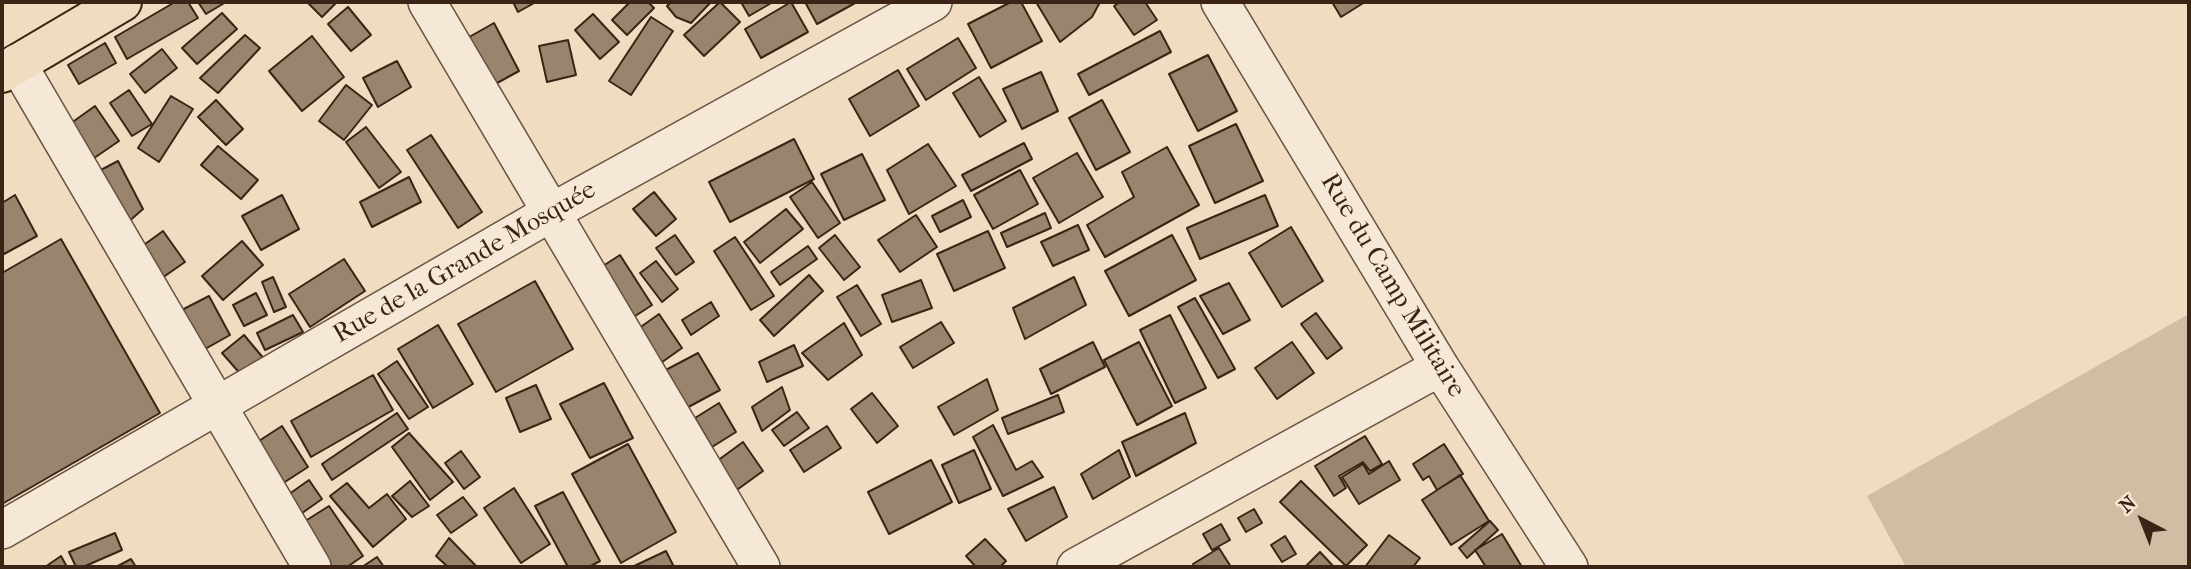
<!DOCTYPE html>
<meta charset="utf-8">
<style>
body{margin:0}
#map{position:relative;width:2191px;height:569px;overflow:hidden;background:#f0dcc1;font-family:"IM FELL French Canon",serif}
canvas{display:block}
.frame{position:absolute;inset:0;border:4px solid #3b2415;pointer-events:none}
.north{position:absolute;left:2107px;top:485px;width:70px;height:70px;-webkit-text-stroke:5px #f5e8d7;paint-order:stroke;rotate:318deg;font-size:19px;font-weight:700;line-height:28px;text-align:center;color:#3b2415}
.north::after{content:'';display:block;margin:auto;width:24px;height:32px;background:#3b2415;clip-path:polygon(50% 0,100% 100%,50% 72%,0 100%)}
</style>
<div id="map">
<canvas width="2191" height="569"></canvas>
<div class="frame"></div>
<div class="north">N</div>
</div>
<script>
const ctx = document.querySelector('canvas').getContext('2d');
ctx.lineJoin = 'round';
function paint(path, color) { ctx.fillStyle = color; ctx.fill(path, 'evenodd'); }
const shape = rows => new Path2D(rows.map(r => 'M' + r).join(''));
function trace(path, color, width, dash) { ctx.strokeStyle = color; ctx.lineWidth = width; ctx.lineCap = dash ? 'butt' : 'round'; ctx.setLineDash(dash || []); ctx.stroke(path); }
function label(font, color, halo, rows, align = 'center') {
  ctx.font = font + ' "IM FELL French Canon",serif'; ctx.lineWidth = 5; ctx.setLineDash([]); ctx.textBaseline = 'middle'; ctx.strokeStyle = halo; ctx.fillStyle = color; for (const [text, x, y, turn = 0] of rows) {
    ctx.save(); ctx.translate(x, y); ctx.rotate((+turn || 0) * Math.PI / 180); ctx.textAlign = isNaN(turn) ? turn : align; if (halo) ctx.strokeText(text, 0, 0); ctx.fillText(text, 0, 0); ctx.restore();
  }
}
paint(shape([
 [2189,314,2189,567,1906,567,1867,496]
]), '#d1bda4');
const building = shape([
 [175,2,188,2,198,18,127,59,115,37,175,2],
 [198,2,226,2,206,14,198,2],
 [307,2,337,2,322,17,307,2],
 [513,2,536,2,518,12,513,2],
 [630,2,648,2,654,8,627,35,612,20,630,2],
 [671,2,711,2,691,23,676,17,667,6,671,2],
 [720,2,740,22,704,56,684,35,720,2],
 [741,2,773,2,749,16,741,2],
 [791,2,808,32,761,58,745,29,791,2],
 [805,2,857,2,817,24,805,2],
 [1011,2,1021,2,1042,41,991,68,968,24,1011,2],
 [1036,2,1100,2,1092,17,1060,42,1036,2],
 [1120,2,1145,2,1157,20,1134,35,1114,6,1120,2],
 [1332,2,1365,2,1341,17,1332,2],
 [348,7,371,35,351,51,328,24,348,7],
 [222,13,237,29,197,64,182,48,222,13],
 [593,14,619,42,600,59,575,30,593,14],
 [651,17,673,31,631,95,609,81,651,17],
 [494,23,519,71,488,88,462,41,494,23],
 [1160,31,1171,52,1089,95,1078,74,1160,31],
 [245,35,260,48,218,93,200,78,245,35],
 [312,36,344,77,302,111,269,71,312,36],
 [958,38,976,68,926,100,907,69,958,38],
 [568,40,576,75,547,82,539,46,568,40],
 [105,43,116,63,79,84,68,65,105,43],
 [162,49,177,68,145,93,130,74,162,49],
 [1208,55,1237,111,1198,131,1169,74,1208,55],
 [397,61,411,87,378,107,363,78,397,61],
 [898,70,919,106,870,136,849,99,898,70],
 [1041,72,1058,111,1022,129,1003,89,1041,72],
 [979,77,1006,121,980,137,953,93,979,77],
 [346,85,372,105,344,140,319,121,346,85],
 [129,90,152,124,132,136,110,103,129,90],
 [171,96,193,109,159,162,138,148,171,96],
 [216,100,243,129,226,145,198,117,216,100],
 [1102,100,1130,152,1096,170,1069,118,1102,100],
 [95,106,119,141,84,165,60,131,95,106],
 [1236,124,1263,181,1215,203,1189,146,1236,124],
 [366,127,401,172,379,188,346,142,366,127],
 [431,135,482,212,458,228,407,150,431,135],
 [794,139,814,179,730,222,709,182,794,139],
 [1024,143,1032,159,971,191,962,175,1024,143],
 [928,144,956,186,909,214,887,170,928,144],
 [218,146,258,180,241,199,201,165,218,146],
 [1167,147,1199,205,1105,257,1087,225,1134,197,1122,172,1167,147],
 [1077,153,1103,197,1059,223,1033,178,1077,153],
 [862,154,885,200,844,220,821,174,862,154],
 [118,161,143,209,126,224,97,172,118,161],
 [1020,170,1038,204,993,229,974,195,1020,170],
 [409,177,421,202,372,227,360,202,409,177],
 [812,182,840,223,818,238,790,197,812,182],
 [654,192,676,219,656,236,633,209,654,192],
 [15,195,37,236,4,254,2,250,2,203,15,195],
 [282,195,299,229,261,250,242,216,282,195],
 [1265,195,1278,226,1200,259,1187,228,1265,195],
 [963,200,971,217,940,232,932,216,963,200],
 [786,209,803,229,760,263,744,242,786,209],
 [1045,213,1051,228,1007,247,1001,233,1045,213],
 [916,215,937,247,900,272,878,240,916,215],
 [1078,225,1089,250,1053,266,1041,242,1078,225],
 [1291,227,1323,281,1282,307,1249,253,1291,227],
 [163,231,185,262,162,278,141,247,163,231],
 [988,231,1005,268,954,291,937,254,988,231],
 [675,235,694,262,676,275,656,248,675,235],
 [835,235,860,267,844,280,819,248,835,235],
 [1172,235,1196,280,1129,316,1105,271,1172,235],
 [735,237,774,296,751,310,714,251,735,237],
 [61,239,160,413,2,504,2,273,61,239],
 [242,241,263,265,223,300,202,276,242,241],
 [808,246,817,259,780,285,771,272,808,246],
 [620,255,652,305,623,324,592,273,620,255],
 [344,259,365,291,310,327,289,294,344,259],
 [656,261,678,289,662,302,640,273,656,261],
 [809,275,823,291,774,336,760,320,809,275],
 [273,277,286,307,274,312,262,282,273,277],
 [1074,277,1086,305,1025,339,1013,308,1074,277],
 [921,280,932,308,892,322,882,295,921,280],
 [535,281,573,349,496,392,458,324,535,281],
 [1229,283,1250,320,1223,334,1200,296,1229,283],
 [857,285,881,324,861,336,837,297,857,285],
 [256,293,267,315,244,326,233,305,256,293],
 [209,296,230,335,198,353,176,313,209,296],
 [1195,298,1235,369,1218,378,1178,307,1195,298],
 [711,302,719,316,691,335,682,320,711,302],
 [1316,313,1342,348,1327,359,1301,324,1316,313],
 [659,314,682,348,658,365,635,331,659,314],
 [293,315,303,332,265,350,257,333,293,315],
 [1170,315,1206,388,1175,403,1140,330,1170,315],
 [941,322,954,343,913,368,900,347,941,322],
 [844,323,862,355,828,380,802,353,844,323],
 [438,325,473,384,433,408,398,349,438,325],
 [244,335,265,360,244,378,222,353,244,335],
 [1093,342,1105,367,1051,394,1040,369,1093,342],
 [1139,342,1172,406,1137,425,1104,360,1139,342],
 [1292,342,1314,373,1277,399,1255,368,1292,342],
 [794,345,803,366,767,382,759,362,794,345],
 [698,353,720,390,681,411,662,372,698,353],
 [397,361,428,407,409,419,378,374,397,361],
 [373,375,393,410,311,457,291,421,373,375],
 [987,379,998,410,954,435,938,407,987,379],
 [604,383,633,438,590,458,560,404,604,383],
 [536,385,551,419,520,432,506,398,536,385],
 [782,387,790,410,762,431,752,407,782,387],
 [872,393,898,426,877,443,851,409,872,393],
 [1058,395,1064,412,1008,434,1002,418,1058,395],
 [719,403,736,432,712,447,695,418,719,403],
 [797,412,809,428,784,446,772,430,797,412],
 [397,413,408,429,332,480,322,464,397,413],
 [1185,413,1196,443,1136,476,1122,442,1185,413],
 [993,425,1016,470,1032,461,1043,477,1003,496,973,437,993,425],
 [282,426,308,467,274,489,248,448,282,426],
 [827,426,841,448,804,472,790,450,827,426],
 [409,433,453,482,430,500,392,447,409,433],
 [1365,436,1382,464,1370,471,1363,462,1339,476,1346,488,1334,496,1315,466,1365,436],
 [743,442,763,471,734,492,713,464,743,442],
 [628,444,676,532,621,563,572,474,628,444],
 [1444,444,1463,474,1437,490,1429,476,1423,480,1413,464,1444,444],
 [974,450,991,489,959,503,942,465,974,450],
 [1119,450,1130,477,1093,499,1081,474,1119,450],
 [461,451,480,477,464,489,445,463,461,451],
 [931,460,952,502,889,534,868,492,931,460],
 [1389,461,1400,480,1359,504,1342,477,1363,464,1369,474,1389,461],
 [1460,475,1489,521,1451,545,1422,500,1460,475],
 [309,480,322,499,298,516,285,497,309,480],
 [410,481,429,506,412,517,392,496,410,481],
 [1301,481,1367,545,1346,566,1280,502,1301,481],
 [347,483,369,508,387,494,406,519,373,547,330,496,347,483],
 [1054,487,1067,517,1026,541,1008,509,1054,487],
 [514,488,550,544,521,563,484,508,514,488],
 [563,492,600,561,589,567,568,567,535,506,563,492],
 [463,497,477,515,451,533,437,515,463,497],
 [329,506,363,556,347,567,325,567,299,525,329,506],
 [1254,509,1262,523,1246,532,1238,518,1254,509],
 [1490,521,1498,530,1467,558,1459,548,1490,521],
 [1221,524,1230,540,1212,550,1203,534,1221,524],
 [115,533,122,550,83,567,76,567,69,552,115,533],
 [1502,534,1522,567,1486,567,1475,550,1502,534],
 [1389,535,1420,558,1413,567,1365,567,1389,535],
 [1285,536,1296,554,1282,562,1271,545,1285,536],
 [449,538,477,567,448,567,436,556,449,538],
 [985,539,1006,561,1000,567,976,567,966,556,985,539],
 [1219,548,1231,567,1194,567,1193,564,1219,548],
 [666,551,674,567,632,567,666,551],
 [1320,552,1334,567,1305,567,1320,552],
 [61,556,67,567,45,567,61,556],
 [377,557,384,567,362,567,377,557],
 [131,559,136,567,116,567,131,559]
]);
paint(building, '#99846e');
trace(building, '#3b2415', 2);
const minor = shape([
 [427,2,761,567],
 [1220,2,1440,367,1569,567],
 [17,63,312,567],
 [2,530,552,212,933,2],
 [1076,567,1440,367]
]);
const major = shape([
 [2,73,122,2]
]);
trace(minor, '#685240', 40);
trace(major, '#3b2415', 42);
trace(minor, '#f5e8d7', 37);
trace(major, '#f0dcc1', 38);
label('26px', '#3b2415', '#f5e8d7', [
 ["Rue de la Grande Mosquée",465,263,-30],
 ["Rue du Camp Militaire",1392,286,59]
]);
</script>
